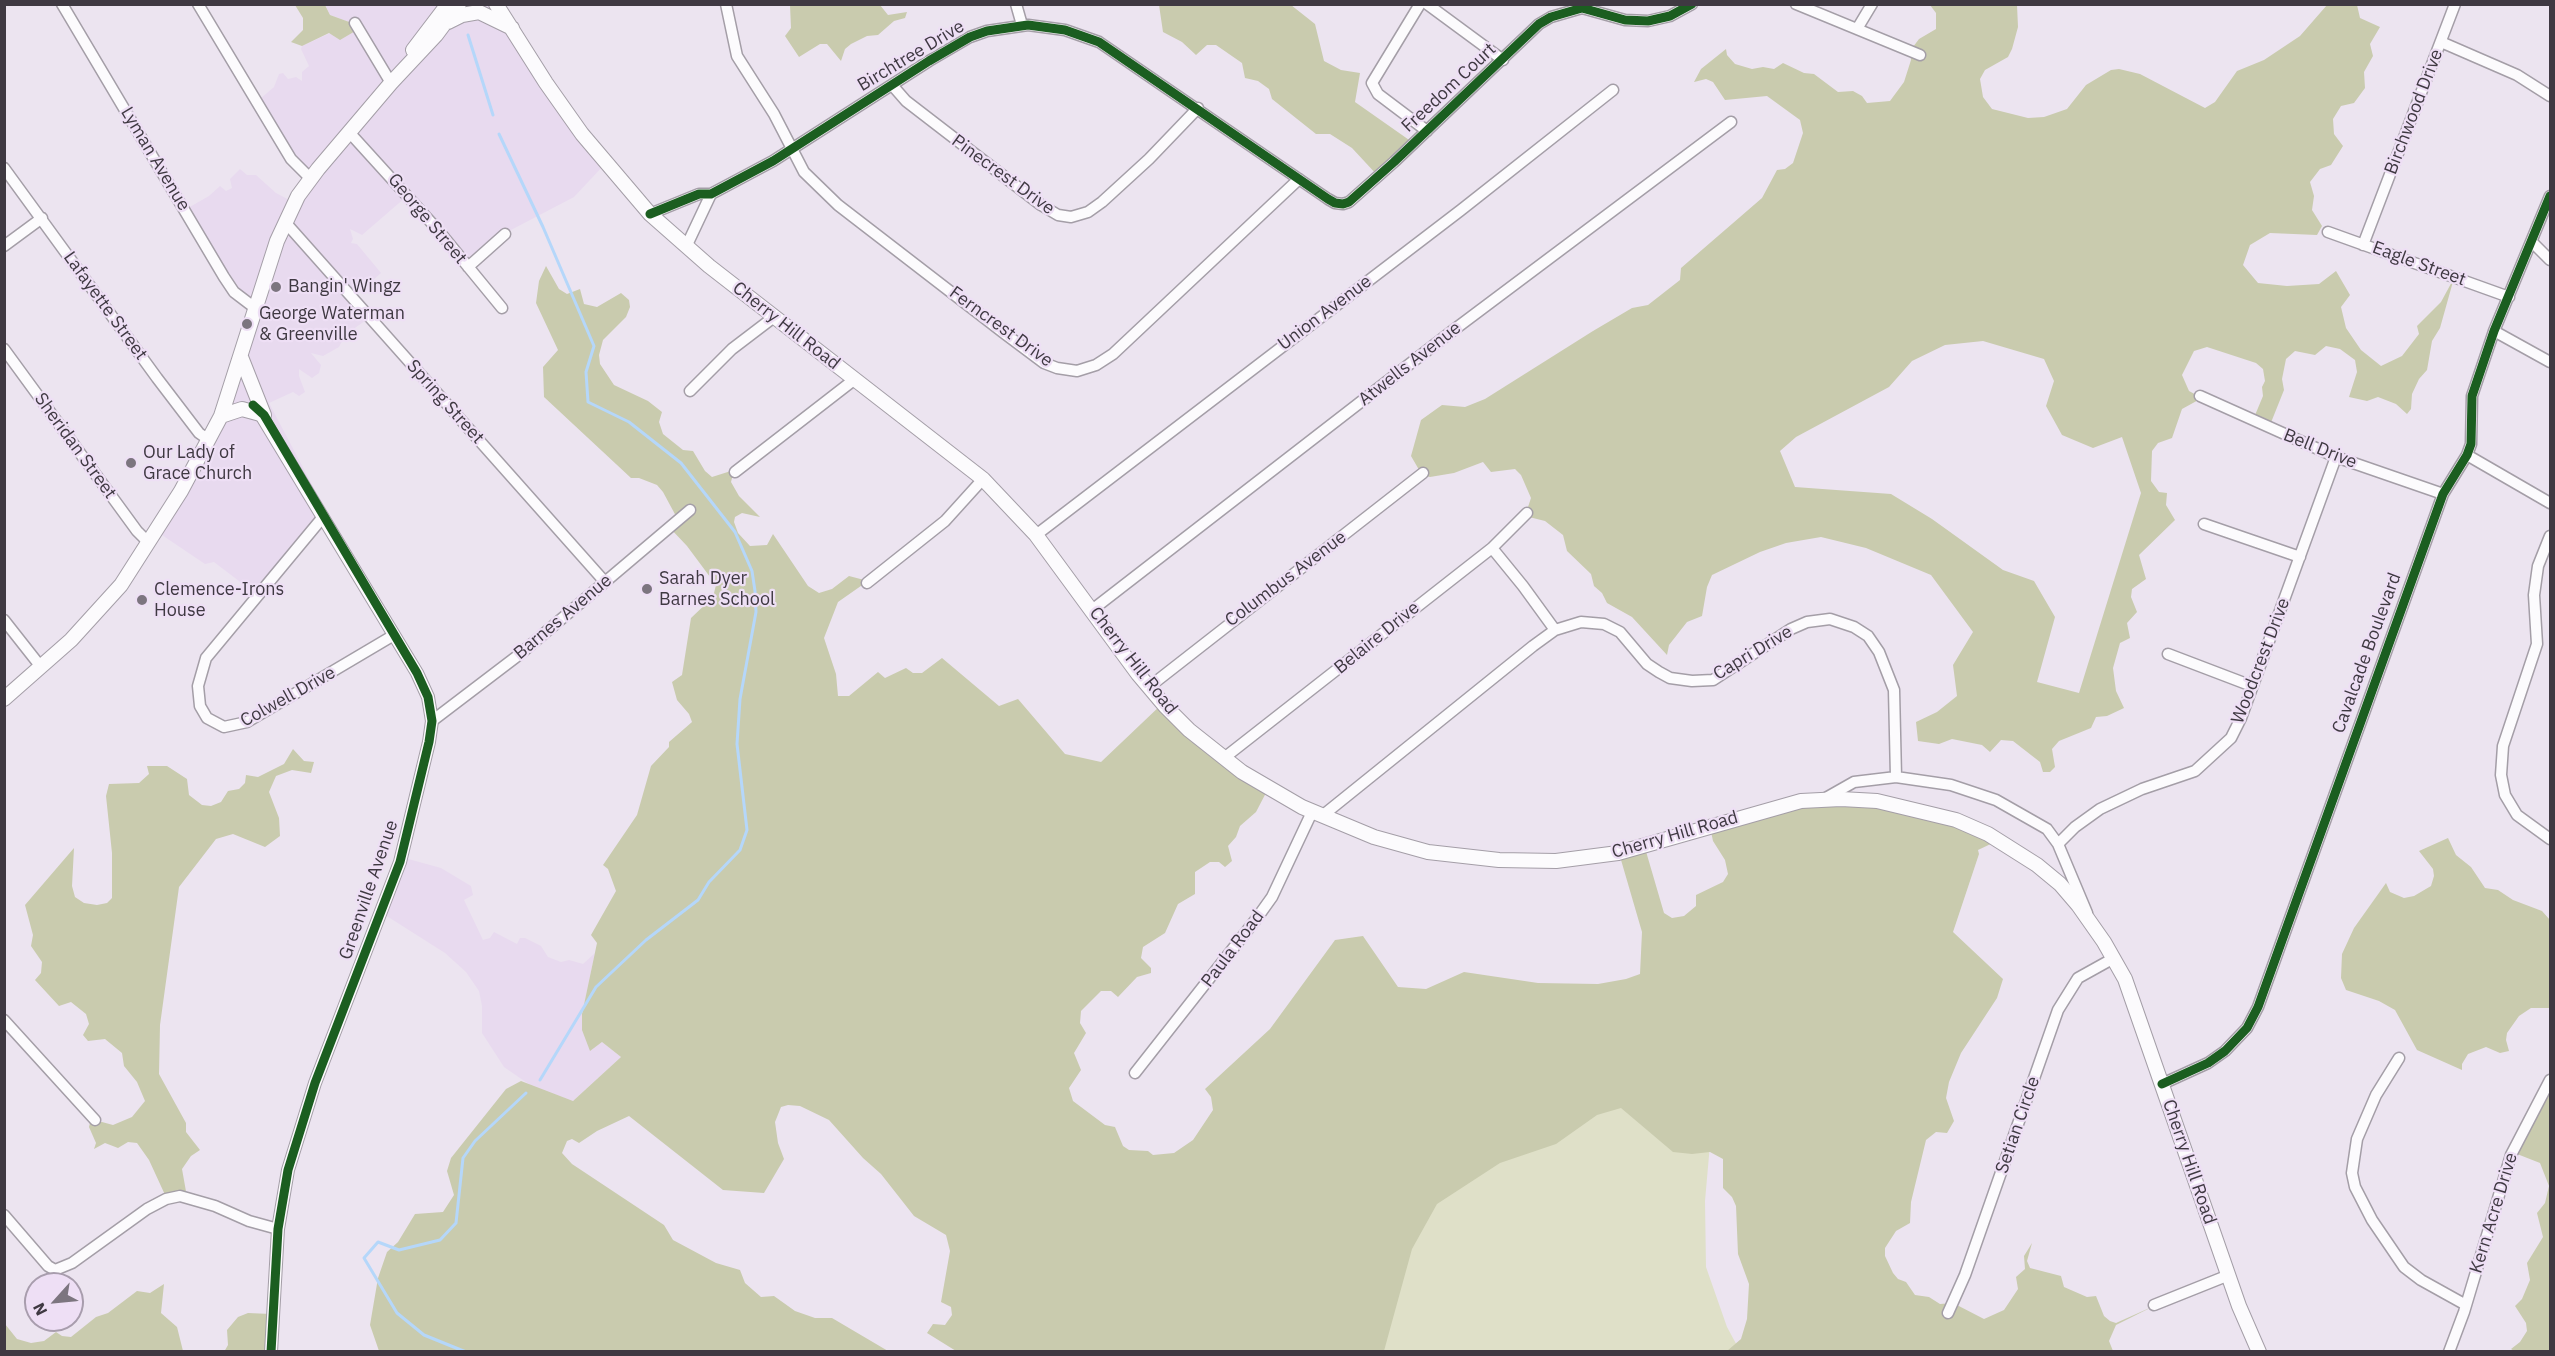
<!DOCTYPE html>
<style>
body{margin:0}
#map{position:relative;width:2555px;height:1356px;overflow:hidden;background:#ece4f0;font-family:"IBM Plex Sans",sans-serif}
canvas{display:block}
.frame{position:absolute;inset:0;border:6px solid #3f3942;pointer-events:none}
.north{position:absolute;left:24px;top:1272px;width:60px;height:60px;box-sizing:border-box;background:#eedff5;border:2px solid #a89dad;border-radius:50%;rotate:243deg;font-size:16px;font-weight:700;line-height:24px;text-align:center;color:#3f3942}
.north::after{content:'';display:block;margin:auto;width:21px;height:27px;background:#7c757f;clip-path:polygon(50% 0,100% 100%,50% 72%,0 100%)}
</style>
<div id="map">
<canvas width="2555" height="1356"></canvas>
<div class="frame"></div>
<div class="north">N</div>
</div>
<script>
const ctx = document.querySelector('canvas').getContext('2d');
ctx.lineJoin = 'round';
function paint(path, color) { ctx.fillStyle = color; ctx.fill(path, 'evenodd'); }
const shape = rows => new Path2D(rows.map(r => 'M' + r).join(''));
function trace(path, color, width, dash) { ctx.strokeStyle = color; ctx.lineWidth = width; ctx.lineCap = dash ? 'butt' : 'round'; ctx.setLineDash(dash || []); ctx.stroke(path); }
function label(font, color, halo, rows, align = 'center') {
  ctx.font = font + ' "IBM Plex Sans",sans-serif'; ctx.lineWidth = 4.5; ctx.setLineDash([]); ctx.textBaseline = 'middle'; ctx.strokeStyle = halo; ctx.fillStyle = color; for (const [text, x, y, turn = 0] of rows) {
    ctx.save(); ctx.translate(x, y); ctx.rotate((+turn || 0) * Math.PI / 180); ctx.textAlign = isNaN(turn) ? turn : align; if (halo) ctx.strokeText(text, 0, 0); ctx.fillText(text, 0, 0); ctx.restore();
  }
}
paint(shape([
 [325,5,489,5,604,165,574,197,509,231,470,264,406,197,362,235,350,229,353,239,351,243,357,244,381,273,353,298,369,318,345,335,339,347,323,356,311,353,321,365,319,373,312,378,299,369,299,376,305,392,299,396,293,392,269,403,327,513,256,594,214,562,205,564,156,531,185,487,246,341,249,302,211,247,188,208,209,196,220,186,226,191,232,188,230,179,240,169,247,175,256,175,276,193,293,202,309,176,260,99,274,87,279,74,283,73,288,79,296,77,302,81,302,72,309,66,301,49,302,46,352,23,330,15],
 [401,857,441,868,471,886,473,895,464,900,483,940,490,938,494,932,517,944,520,938,525,938,541,946,548,957,561,962,569,960,583,964,595,953,582,1014,591,1050,602,1042,621,1057,573,1101,533,1087,504,1067,482,1033,482,1006,479,991,466,972,445,953,382,913]
]), '#e8daef');
paint(shape([
 [1714,1099,1705,1201,1706,1267,1727,1327,1740,1351,1293,1352,1472,1101]
]), '#dfe0c8');
paint(shape([
 [295,5,325,5,330,15,352,23,357,30,340,40,329,33,302,46,291,42,303,30,303,18],
 [790,5,880,5,888,15,907,12,905,18,894,21,878,35,867,36,851,44,845,49,841,61,827,44,820,44,799,57,785,36,791,28],
 [1159,5,1291,5,1315,24,1324,61,1341,70,1360,73,1355,102,1412,142,1378,176,1352,148,1330,134,1316,134,1272,99,1269,89,1258,81,1245,78,1242,63,1216,45,1207,45,1196,55,1182,42,1163,32],
 [1930,5,2017,5,2018,27,2012,49,2008,57,1985,70,1980,79,1983,97,1992,109,2028,118,2044,117,2067,109,2086,85,2111,70,2119,69,2140,74,2205,108,2215,102,2237,71,2264,60,2300,36,2327,5,2357,5,2360,18,2380,27,2370,44,2373,56,2364,72,2365,88,2354,103,2341,106,2333,119,2334,134,2343,146,2331,165,2320,169,2310,182,2314,196,2312,210,2322,226,2317,235,2270,233,2250,245,2243,265,2258,283,2287,286,2319,284,2336,271,2350,295,2341,307,2346,328,2361,350,2381,366,2402,356,2419,334,2417,326,2441,302,2454,278,2440,328,2432,341,2427,370,2419,379,2412,394,2411,409,2407,414,2396,404,2378,397,2367,401,2349,397,2357,372,2355,360,2340,349,2326,346,2315,355,2295,351,2286,359,2282,379,2284,390,2270,425,2253,420,2263,396,2262,387,2265,381,2263,369,2256,363,2207,347,2194,351,2182,375,2189,391,2202,398,2182,409,2172,438,2158,443,2152,451,2151,481,2159,492,2167,493,2166,505,2175,520,2139,555,2146,579,2132,589,2131,597,2137,612,2127,623,2130,638,2120,643,2113,668,2116,691,2124,708,2107,716,2096,717,2091,728,2059,741,2052,749,2055,767,2050,772,2043,772,2040,762,2013,741,2001,740,1990,752,1982,745,1952,739,1939,744,1918,741,1916,722,1937,712,1957,696,1953,665,1973,632,1931,575,1866,548,1821,537,1786,543,1760,552,1712,575,1707,587,1702,616,1687,622,1669,645,1667,655,1632,617,1607,603,1602,593,1594,586,1591,574,1567,551,1563,535,1545,521,1525,516,1531,498,1521,475,1515,469,1491,472,1483,462,1454,473,1430,477,1422,475,1411,456,1421,420,1442,405,1465,407,1485,399,1593,331,1632,308,1648,305,1680,280,1681,268,1762,198,1777,170,1785,169,1793,163,1803,133,1800,120,1767,96,1725,100,1713,82,1706,79,1694,82,1701,69,1726,49,1727,55,1735,64,1752,69,1763,67,1774,69,1783,63,1804,73,1814,74,1838,92,1853,91,1862,96,1867,103,1890,101,1904,82,1911,60,1910,51,1919,39,1936,29,1936,13],
 [1983,341,2044,359,2054,381,2046,406,2062,435,2093,448,2122,437,2141,493,2079,693,2037,682,2055,617,2034,581,2003,570,1932,519,1891,494,1795,487,1780,451,1796,437,1889,387,1912,361,1945,345],
 [546,266,559,289,567,294,580,289,584,304,597,307,621,293,629,300,630,307,626,317,603,340,599,355,600,364,614,385,648,401,662,412,659,422,663,434,683,450,693,451,705,471,712,477,734,470,731,482,739,496,760,517,742,513,735,517,734,522,738,533,750,546,767,545,773,534,808,586,819,593,832,589,849,576,868,581,838,602,824,638,836,674,838,696,849,696,878,672,885,678,906,668,913,673,922,673,942,658,999,706,1018,699,1065,754,1101,762,1162,704,1268,789,1256,812,1240,826,1236,837,1228,846,1232,861,1225,867,1219,862,1210,862,1195,872,1195,894,1178,904,1165,933,1143,947,1141,958,1151,968,1151,973,1137,977,1118,997,1111,991,1101,991,1081,1011,1080,1023,1086,1033,1074,1053,1081,1070,1069,1088,1073,1101,1105,1125,1115,1127,1123,1146,1129,1150,1148,1151,1153,1155,1174,1153,1193,1140,1213,1110,1211,1097,1205,1089,1270,1029,1335,940,1363,936,1398,987,1426,989,1464,972,1538,983,1598,984,1626,979,1640,974,1642,932,1619,853,1645,848,1664,913,1672,918,1684,916,1696,906,1696,895,1723,882,1728,874,1725,860,1713,841,1710,827,1800,801,1882,801,1997,841,1978,850,1979,854,1953,932,2003,979,1997,998,1961,1053,1949,1082,1946,1098,1954,1121,1947,1133,1936,1132,1926,1140,1911,1202,1910,1223,1896,1231,1885,1248,1885,1256,1893,1273,1898,1279,1906,1282,1915,1295,1929,1297,1940,1304,1953,1303,1984,1319,2004,1310,2018,1289,2016,1277,2025,1269,2024,1256,2032,1243,2027,1261,2030,1268,2061,1276,2064,1287,2087,1297,2096,1296,2104,1316,2110,1321,2116,1323,2154,1306,2116,1325,2109,1341,2113,1351,1727,1351,1741,1339,1747,1319,1749,1284,1738,1254,1736,1206,1732,1197,1723,1188,1723,1159,1710,1152,1692,1154,1673,1152,1621,1108,1597,1115,1556,1144,1500,1163,1437,1204,1412,1249,1384,1351,956,1351,927,1333,933,1324,945,1325,952,1315,951,1307,941,1302,950,1251,946,1235,914,1216,881,1174,863,1158,829,1120,800,1106,788,1105,781,1107,775,1122,778,1143,784,1159,764,1193,723,1190,629,1116,597,1131,579,1143,572,1139,567,1141,562,1153,572,1164,664,1225,673,1240,716,1263,740,1270,745,1283,761,1297,774,1296,795,1311,815,1318,832,1318,888,1351,379,1351,370,1325,378,1278,387,1252,398,1242,415,1214,443,1212,454,1195,447,1171,451,1158,506,1089,521,1081,573,1101,621,1057,602,1042,590,1051,582,1030,582,1014,597,943,591,935,616,891,608,869,603,865,637,815,651,766,669,747,669,742,692,722,689,714,677,700,672,682,682,675,691,618,713,597,716,585,687,546,669,527,677,518,663,492,657,485,639,478,631,478,544,397,543,367,558,350,536,303,539,281],
 [293,749,304,761,314,762,311,773,292,770,276,776,269,792,279,818,280,836,265,847,233,834,216,839,179,887,160,1025,159,1074,186,1123,186,1132,200,1150,191,1156,182,1169,187,1197,166,1197,149,1160,137,1143,128,1142,118,1148,105,1143,94,1149,96,1143,89,1127,91,1119,113,1125,132,1117,145,1101,137,1082,124,1066,122,1053,105,1039,88,1041,83,1035,89,1024,86,1014,71,1002,59,1006,35,980,41,973,42,962,31,946,33,935,25,905,74,848,72,886,75,897,84,903,97,905,107,903,112,898,112,853,106,796,109,784,139,783,149,774,147,766,167,766,187,779,189,795,202,805,211,806,221,802,228,791,239,789,245,783,246,775,258,777,284,764],
 [2448,838,2456,855,2471,867,2485,888,2498,890,2513,900,2542,911,2550,920,2550,1008,2531,1008,2519,1016,2507,1033,2506,1040,2509,1051,2500,1053,2486,1047,2468,1054,2462,1064,2462,1070,2417,1050,2395,1010,2379,1001,2346,990,2341,978,2342,954,2354,928,2386,883,2390,892,2404,898,2414,896,2431,886,2434,876,2433,869,2419,851],
 [2550,1083,2550,1351,2514,1351,2511,1349,2520,1342,2527,1331,2526,1323,2515,1306,2522,1299,2530,1280,2527,1263,2543,1237,2537,1213,2545,1203,2549,1186,2540,1163,2512,1152],
 [164,1284,161,1313,177,1327,183,1351,5,1351,5,1324,17,1339,31,1343,44,1341,56,1332,62,1336,71,1337,96,1317,108,1313,137,1291,150,1293],
 [248,1313,271,1314,269,1351,224,1352,228,1345,227,1330,238,1317]
]), '#c9cbae');
trace(shape([
 [468,35,493,115],
 [499,134,543,227,594,346,586,372,588,402,629,422,681,463,735,532,752,571,755,591,756,612,740,699,737,744,747,830,740,850,709,882,698,900,646,940,596,987,540,1080],
 [466,1352,424,1335,397,1313,364,1258,378,1242,399,1250,440,1240,456,1223,463,1158,475,1141,526,1093]
]), '#b5d7fa', 3);
const minor = shape([
 [62,4,224,277,234,292,255,308],
 [198,4,291,159,310,178],
 [726,4,737,56,774,114,804,172,838,205,1004,333,1044,363,1057,368,1077,371,1096,365,1113,354,1299,179],
 [1016,4,1022,25],
 [1420,4,1372,83,1378,94,1427,131],
 [1427,4,1503,60],
 [1796,4,1920,55],
 [355,23,391,83],
 [1857,29,1872,4],
 [2441,42,2517,75,2550,96],
 [892,85,906,101,1041,205,1058,215,1071,217,1088,212,1102,202,1149,159,1198,108],
 [349,132,438,230,502,308],
 [4,168,157,378,199,433,209,440],
 [650,214,699,194,711,194,773,161,929,61,970,37,987,31,1028,25,1065,30,1099,42,1328,199,1335,203,1343,204,1349,202,1394,162,1539,24,1551,17,1582,8,1625,20,1648,21,1670,16,1692,4],
 [285,222,605,582],
 [2328,232,2509,297],
 [2532,242,2550,260],
 [2363,245,2455,4],
 [4,246,42,218],
 [686,247,711,194],
 [468,267,505,234],
 [2494,331,2550,362],
 [4,349,137,531,148,542],
 [690,391,732,349,774,317],
 [2200,396,2336,457,2443,494],
 [2467,455,2550,503],
 [735,472,855,379],
 [323,517,206,658,198,686,200,706,207,718,224,727,247,722,394,635],
 [2204,524,2300,557],
 [1036,535,1461,210,1613,90],
 [2550,536,2538,566,2534,595,2537,644,2503,746,2501,775,2505,795,2517,815,2550,839],
 [1492,548,1523,586,1555,630],
 [867,583,945,521,983,479],
 [1092,610,1451,332,1731,122],
 [4,620,41,667],
 [2168,654,2252,686],
 [1149,687,1423,473],
 [432,721,520,654,690,510],
 [1224,758,1492,548,1527,513],
 [1824,799,1854,782,1896,777,1951,785,1996,800,2047,829,2058,844,2087,913],
 [1322,816,1533,646,1555,630,1581,622,1604,624,1620,632,1647,664,1659,672,1670,678,1692,681,1713,680,1791,629,1807,622,1830,619,1854,627,1868,636,1879,652,1894,690,1896,777],
 [2058,844,2075,827,2100,809,2142,789,2195,771,2231,738,2241,718,2336,457],
 [4,1020,95,1120],
 [2399,1058,2376,1095,2357,1139,2352,1173,2355,1187,2372,1220,2404,1267,2421,1280,2466,1305],
 [1135,1073,1257,918,1272,897,1312,812],
 [2162,1084,2208,1063,2225,1051,2247,1028,2258,1007,2443,494,2467,455,2471,444,2472,396,2494,331,2550,196],
 [4,1215,48,1266,55,1270,72,1263,147,1209,166,1199,180,1196,215,1206,249,1221,278,1229],
 [2154,1305,2229,1275],
 [1948,1313,1965,1275,2058,1010,2078,978,2114,958],
 [2449,1352,2464,1312,2511,1155,2550,1080]
]);
const tertiary = shape([
 [258,410,417,673,428,697,432,721,429,742,400,862,315,1083,288,1170,278,1229,271,1352]
]);
const secondary = shape([
 [496,4,546,83,582,134,650,214,709,266,983,479,1036,535,1138,674,1165,706,1189,730,1242,772,1302,807,1374,837,1428,852,1499,860,1556,861,1618,853,1801,801,1841,799,1877,801,1956,820,1988,834,2037,865,2060,884,2078,905,2104,942,2125,979,2239,1306,2259,1352],
 [448,22,462,15,479,12,512,28],
 [413,50,448,4],
 [241,357,264,415],
 [221,416,242,409,264,415],
 [4,699,71,640,121,585,181,491,221,416,277,241,298,196,318,169,391,83,436,35,459,4]
]);
trace(minor, '#a49ea7', 13);
trace(tertiary, '#a49ea7', 14);
trace(secondary, '#a49ea7', 16);
trace(minor, '#fcfbfd', 10);
trace(tertiary, '#fcfbfd', 12);
trace(secondary, '#fcfbfd', 14);
trace(shape([
 [650,214,699,194,711,194,773,161,929,61,970,37,987,31,1028,25,1065,30,1099,42,1328,199,1335,203,1343,204,1349,202,1394,162,1539,24,1551,17,1582,8,1625,20,1648,21,1670,16,1692,4],
 [253,405,264,415,417,673,428,697,432,721,429,742,400,862,315,1083,288,1170,278,1229,271,1352],
 [2162,1084,2208,1063,2225,1051,2247,1028,2258,1007,2443,494,2467,455,2471,444,2472,396,2494,331,2550,196]
]), '#1b5e20', 9);
for (const [x, y, r, color] of [
 [276,287,6,"#7c757f"],
 [247,324,6,"#7c757f"],
 [131,463,6,"#7c757f"],
 [647,589,6,"#7c757f"],
 [142,600,6,"#7c757f"]
]) { const dot = new Path2D(); dot.arc(x, y, r, 0, 2 * Math.PI); ctx.fillStyle = color; ctx.fill(dot); trace(dot, '#eedff5', 2); }
label('18px', '#3f3942', '#eedff5', [
 ["Birchtree Drive",911,56,-31],
 ["Freedom Court",1449,88,-43],
 ["Birchwood Drive",2414,112,-69],
 ["Lyman Avenue",155,159,59],
 ["Pinecrest Drive",1003,175,36],
 ["George Street",427,219,50],
 ["Eagle Street",2419,264,20],
 ["Lafayette Street",105,306,54],
 ["Union Avenue",1325,313,-37],
 ["Cherry Hill Road",786,326,38],
 ["Ferncrest Drive",1001,327,36],
 ["Atwells Avenue",1410,364,-38],
 ["Spring Street",445,402,48],
 ["Sheridan Street",75,446,54],
 ["Bell Drive",2320,449,22],
 ["Columbus Avenue",1286,579,-37],
 ["Barnes Avenue",563,617,-40],
 ["Belaire Drive",1377,638,-39],
 ["Capri Drive",1753,653,-31],
 ["Cavalcade Boulevard",2367,653,-70],
 ["Cherry Hill Road",1133,661,52],
 ["Woodcrest Drive",2261,661,-69],
 ["Colwell Drive",288,697,-29],
 ["Cherry Hill Road",1675,835,-16],
 ["Greenville Avenue",369,890,-71],
 ["Paula Road",1233,949,-53],
 ["Setian Circle",2018,1125,-71],
 ["Cherry Hill Road",2189,1162,71],
 ["Kern Acre Drive",2494,1213,-73]
]);
label('18px', '#3f3942', '#eedff5', [
 ["Bangin' Wingz",288,287],
 ["George Waterman",259,314],
 ["& Greenville",259,335],
 ["Our Lady of",143,453],
 ["Grace Church",143,474],
 ["Sarah Dyer",659,579],
 ["Barnes School",659,600],
 ["Clemence-Irons",154,590],
 ["House",154,611]
], 'left');
</script>
